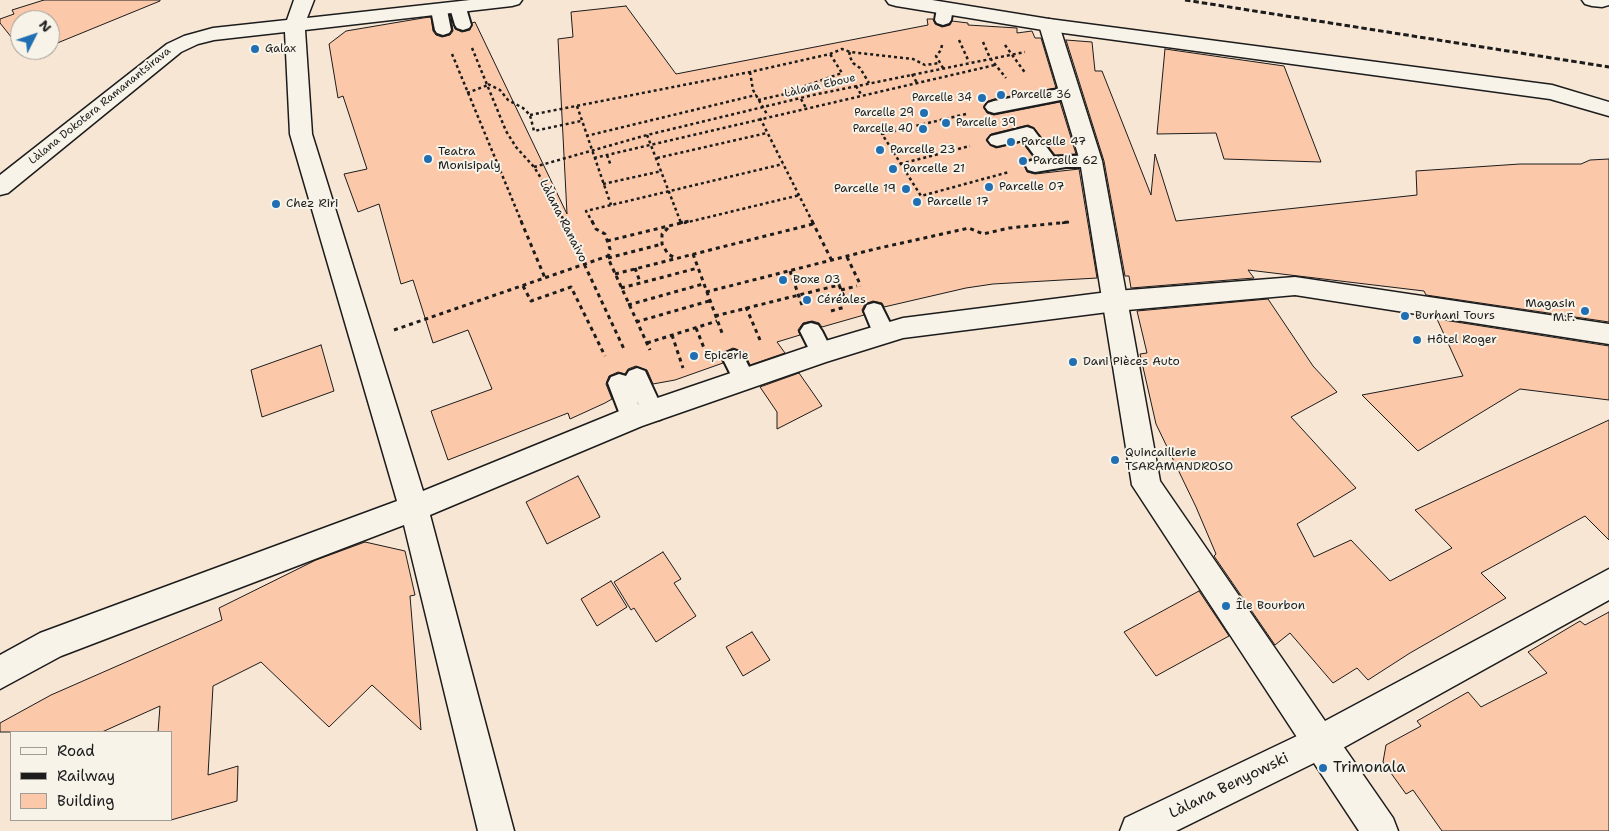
<!DOCTYPE html>
<meta charset="utf-8">
<style>
body{margin:0}
#map{position:relative;width:1609px;height:831px;overflow:hidden;background:#f8e6d5;font-family:"Shantell Sans",sans-serif}
canvas{display:block}
.legend{position:absolute;left:10px;top:731px;width:162px;height:90px;box-sizing:border-box;background:#f7f3e8;border:1px solid #9f9d96;margin:0;padding:6px 9px;list-style:none;font-size:15px;color:#1c1c1c}
.legend li{display:flex;align-items:center;gap:10px;height:25px}
.legend b{width:25px;border:1px solid #9f9d96}
.north{position:absolute;left:10px;top:10px;width:50px;height:50px;box-sizing:border-box;background:#f7f3e8;border:1px solid #9f9d96;border-radius:50%;rotate:49deg;font-size:14px;font-weight:700;line-height:20px;text-align:center;color:#1c1c1c}
.north::after{content:'';display:block;margin:auto;width:18px;height:22px;background:#1f6fb2;clip-path:polygon(50% 0,100% 100%,50% 72%,0 100%)}
</style>
<div id="map">
<canvas width="1609" height="831"></canvas>
<ul class="legend">
<li><b style="height:6px;background:#f7f3e8"></b>Road</li>
<li><b style="height:6px;background:#1c1c1c"></b>Railway</li>
<li><b style="height:14px;background:#fbc9aa"></b>Building</li>
</ul>
<div class="north">N</div>
</div>
<script>
const ctx = document.querySelector('canvas').getContext('2d');
ctx.lineJoin = 'round';
function paint(path, color) { ctx.fillStyle = color; ctx.fill(path, 'evenodd'); }
const shape = rows => new Path2D(rows.map(r => 'M' + r).join(''));
function trace(path, color, width, dash) { ctx.strokeStyle = color; ctx.lineWidth = width; ctx.lineCap = dash ? 'butt' : 'round'; ctx.setLineDash(dash || []); ctx.stroke(path); }
function label(font, color, halo, rows, align = 'center') {
  ctx.font = font + ' "Shantell Sans",sans-serif'; ctx.lineWidth = 4; ctx.setLineDash([]); ctx.textBaseline = 'middle'; ctx.strokeStyle = halo; ctx.fillStyle = color; for (const [text, x, y, turn = 0] of rows) {
    ctx.save(); ctx.translate(x, y); ctx.rotate((+turn || 0) * Math.PI / 180); ctx.textAlign = isNaN(turn) ? turn : align; if (halo) ctx.strokeText(text, 0, 0); ctx.fillText(text, 0, 0); ctx.restore();
  }
}
const building = shape([
 [44,0,160,0,160,1,50,46,50,20,20,20,20,48,0,23,0,19,14,14,12,10,44,0],
 [626,6,676,74,928,25,927,19,933,19,935,24,942,27,950,25,952,21,968,23,968,25,1017,28,1017,33,1032,31,1035,38,1041,38,1056,88,994,99,986,102,984,108,987,113,994,115,1060,102,1076,154,1055,155,1034,128,1028,125,991,134,986,140,990,145,996,148,1022,142,1034,158,1027,160,1024,165,1027,172,1035,174,1079,169,1097,278,993,284,966,288,884,307,882,303,873,301,865,304,862,310,864,315,822,327,819,323,812,321,803,323,798,330,800,335,777,342,785,353,750,365,744,352,733,348,724,352,721,358,723,363,675,380,653,384,647,370,636,366,628,369,625,374,618,372,609,376,606,384,612,399,605,403,570,419,568,413,448,460,431,411,492,389,468,330,433,343,413,280,401,284,379,204,358,212,344,174,367,169,343,96,338,98,329,44,346,31,423,18,431,17,433,31,436,35,442,37,450,35,453,31,451,18,455,29,462,32,470,30,472,23,475,22,567,214,558,39,573,37,571,12,626,6],
 [1066,40,1092,42,1095,71,1102,71,1151,195,1155,154,1176,221,1417,195,1416,171,1520,164,1581,164,1590,160,1609,159,1609,322,1426,295,1424,291,1248,270,1254,278,1131,288,1129,276,1125,276,1104,161,1066,40],
 [1165,49,1284,66,1321,162,1224,159,1216,133,1157,134,1165,49],
 [1268,299,1313,366,1337,392,1291,417,1356,488,1297,524,1314,557,1351,540,1390,581,1452,548,1415,510,1609,420,1609,540,1585,516,1481,573,1506,598,1410,653,1368,680,1357,668,1333,683,1290,633,1275,645,1214,556,1216,554,1196,507,1156,424,1140,354,1147,353,1137,311,1268,299],
 [1437,319,1609,346,1609,400,1520,389,1418,451,1362,395,1463,376,1437,319],
 [321,345,334,391,262,417,251,370,321,345],
 [799,373,822,406,777,429,777,412,760,387,799,373],
 [578,476,600,517,547,544,526,502,578,476],
 [365,542,405,551,415,595,410,596,421,730,372,685,329,727,261,662,213,686,208,775,238,766,237,801,171,820,171,732,158,732,160,706,102,732,0,732,0,723,51,695,222,620,219,608,316,560,365,542],
 [663,552,681,579,674,583,696,616,656,642,634,608,631,610,614,582,663,552],
 [611,581,627,607,597,626,581,599,611,581],
 [1199,591,1229,636,1156,676,1124,632,1199,591],
 [1609,612,1609,831,1442,831,1413,790,1406,794,1383,762,1386,745,1421,726,1417,721,1468,692,1481,707,1547,673,1528,652,1580,621,1585,625,1609,612],
 [752,632,770,660,743,676,726,647,752,632]
]);
paint(building, '#fbc9aa');
trace(building, '#1c1c1c', 1);
const service = shape([
 [458,3,464,5,466,8,471,25,469,28,463,30,457,28,455,25,450,8,452,5,458,3],
 [945,3,951,5,953,8,951,20,949,23,943,25,937,23,935,20,937,8,939,5,945,3],
 [439,5,445,7,447,10,451,30,449,33,443,35,437,33,435,30,431,10,433,7,439,5],
 [1070,87,1076,89,1079,93,1076,97,994,113,988,111,985,107,988,103,994,101,1070,87],
 [1027,127,1033,129,1054,157,1091,155,1097,157,1100,161,1097,165,1091,167,1066,167,1035,172,1028,170,1026,166,1028,162,1037,159,1023,140,997,146,991,144,988,140,991,136,1027,127],
 [874,303,881,305,895,333,891,339,884,341,877,339,873,333,864,311,867,305,874,303],
 [811,323,818,325,822,331,833,353,830,359,822,362,814,359,800,331,804,325,811,323],
 [734,350,742,353,755,379,752,385,744,388,736,385,723,359,726,353,734,350],
 [637,368,645,371,664,412,661,419,653,421,645,419,637,401,643,418,640,425,632,427,624,425,608,383,611,377,619,374,626,376,629,371,637,368]
]);
const minor = shape([
 [1582,0,1609,0,1609,5,1602,7,1592,6,1585,4,1582,0],
 [1049,19,1056,21,1059,25,1102,161,1160,481,1325,721,1609,569,1609,600,1332,754,1320,759,1308,754,1132,485,1080,161,1039,25,1042,21,1049,19]
]);
const tertiary = shape([
 [294,0,314,0,307,18,470,0,522,0,519,4,512,6,305,30,312,134,423,491,622,410,822,342,903,318,1116,291,1295,277,1609,324,1609,344,1295,295,1116,311,903,338,826,362,642,426,430,515,514,831,478,831,404,525,61,656,0,689,0,655,40,633,397,501,290,134,285,32,214,40,198,44,181,52,8,193,0,195,0,175,167,44,184,36,213,28,287,20,294,0],
 [886,0,932,0,1049,19,1552,85,1609,102,1609,116,1550,99,1049,31,896,6,889,4,886,0],
 [1320,725,1332,730,1393,818,1398,831,1359,831,1314,763,1176,831,1120,831,1125,818,1320,725]
]);
trace(service, '#1c1c1c', 4);
trace(minor, '#1c1c1c', 3);
trace(tertiary, '#1c1c1c', 3);
trace(shape([
 [959,40,969,62],
 [983,42,990,58,1006,78],
 [942,45,941,50,936,56,943,68],
 [1005,45,1026,74],
 [472,48,506,131,516,147,534,167,551,194,565,223],
 [850,52,849,55,853,63,860,68,869,83],
 [452,54,522,223],
 [750,72,753,90,768,116],
 [912,74,917,83],
 [488,84,500,90,508,100,523,108,530,115,534,131,581,121],
 [856,86,862,96],
 [467,93,488,85],
 [801,99,806,108],
 [758,100,799,91,805,86,842,73,830,54],
 [577,106,611,205],
 [966,114,882,134,921,196,1009,172],
 [530,115,750,72,830,54,842,49,850,52,913,59,925,65,940,63],
 [760,118,813,223],
 [647,135,681,223],
 [586,136,756,95],
 [607,155,611,166],
 [594,158,995,65],
 [657,158,767,133],
 [900,164,970,146],
 [534,167,647,135,813,95,1025,52],
 [603,184,662,171],
 [593,223,586,211,783,164],
 [684,223,800,195],
 [1062,223,1069,222]
]), '#1c1c1c', 2.5, [3, 3]);
trace(shape([
 [521,221,545,278],
 [564,221,624,349],
 [592,221,596,229,605,234,610,249,608,258,650,350],
 [681,221,682,224],
 [812,221,832,261],
 [668,228,662,234,662,244,668,254,675,258],
 [607,241,689,221],
 [693,254,722,333],
 [847,257,861,286],
 [608,258,662,244],
 [635,268,640,282],
 [790,271,802,305],
 [615,274,813,224],
 [836,274,839,285],
 [523,286,531,301,571,287,605,356],
 [621,288,698,268],
 [841,290,857,286],
 [706,292,875,249,969,228,983,234,1009,228,1069,222],
 [628,305,703,284],
 [746,307,760,340],
 [831,311,845,307],
 [715,316,839,285,845,299],
 [636,322,709,301],
 [696,328,704,348],
 [394,330,608,256],
 [672,335,683,368],
 [647,343,717,321]
]), '#1c1c1c', 3, [4, 4]);
paint(service, '#f7f3e8');
paint(minor, '#f7f3e8');
paint(tertiary, '#f7f3e8');
trace(shape([
 [1185,0,1609,67]
]), '#1c1c1c', 3, [5.5, 3]);
for (const [x, y, r, color] of [
 [255,49,5,"#1f6fb2"],
 [1001,95,5,"#1f6fb2"],
 [982,98,5,"#1f6fb2"],
 [924,113,5,"#1f6fb2"],
 [946,123,5,"#1f6fb2"],
 [923,129,5,"#1f6fb2"],
 [1011,142,5,"#1f6fb2"],
 [880,150,5,"#1f6fb2"],
 [428,159,5,"#1f6fb2"],
 [1023,161,5,"#1f6fb2"],
 [893,169,5,"#1f6fb2"],
 [989,187,5,"#1f6fb2"],
 [906,189,5,"#1f6fb2"],
 [917,202,5,"#1f6fb2"],
 [276,204,5,"#1f6fb2"],
 [783,280,5,"#1f6fb2"],
 [807,300,5,"#1f6fb2"],
 [1585,311,5,"#1f6fb2"],
 [1405,316,5,"#1f6fb2"],
 [1417,340,5,"#1f6fb2"],
 [694,356,5,"#1f6fb2"],
 [1073,362,5,"#1f6fb2"],
 [1115,460,5,"#1f6fb2"],
 [1226,606,5,"#1f6fb2"],
 [1323,768,5,"#1f6fb2"]
]) { const dot = new Path2D(); dot.arc(x, y, r, 0, 2 * Math.PI); ctx.fillStyle = color; ctx.fill(dot); trace(dot, '#f7f3e8', 2); }
label('11px', '#1c1c1c', '#f7f3e8', [
 ["Galax",265,49],
 ["Parcelle 36",1011,95],
 ["Parcelle 34",972,98,"right"],
 ["Parcelle 29",914,113,"right"],
 ["Parcelle 39",956,123],
 ["Parcelle 40",913,129,"right"]
], 'left');
label('11px', '#1c1c1c', '#f7f3e8', [
 ["Làlana Eboue",820,86,-13],
 ["Làlana Dokotera Ramanantsirava",100,106,-39]
]);
label('12px', '#1c1c1c', '#f7f3e8', [
 ["Parcelle 47",1021,142],
 ["Parcelle 23",890,150],
 ["Teatra",438,152],
 ["Monisipaly",438,166],
 ["Parcelle 62",1033,161],
 ["Parcelle 21",903,169],
 ["Parcelle 07",999,187],
 ["Parcelle 19",896,189,"right"],
 ["Parcelle 17",927,202],
 ["Chez Riri",286,204],
 ["Boxe 03",793,280],
 ["Céréales",817,300],
 ["Magasin",1575,304,"right"],
 ["M.F.",1575,318,"right"],
 ["Burhani Tours",1415,316],
 ["Hôtel Roger",1427,340],
 ["Epicerie",704,356],
 ["Dani Pièces Auto",1083,362],
 ["Quincaillerie",1125,453],
 ["TSARAMANDROSO",1125,467],
 ["Île Bourbon",1236,606]
], 'left');
label('12px', '#1c1c1c', '#f7f3e8', [
 ["Làlana Ranaivo",563,221,63]
]);
label('15px', '#1c1c1c', '#f7f3e8', [
 ["Trimonala",1333,768]
], 'left');
label('15px', '#1c1c1c', '#f7f3e8', [
 ["Làlana Benyowski",1229,786,-26]
]);
</script>
